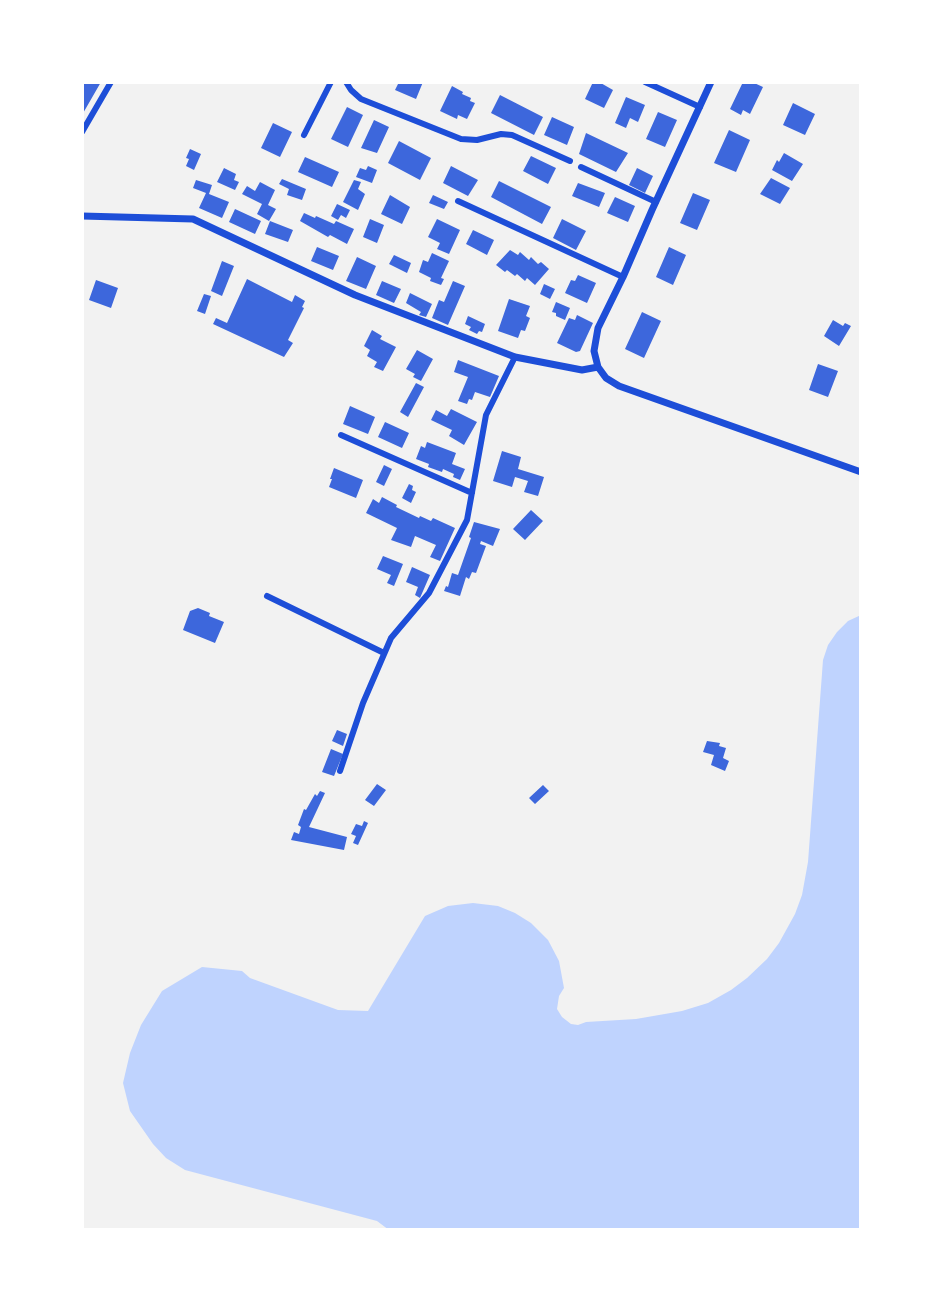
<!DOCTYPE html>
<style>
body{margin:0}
#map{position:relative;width:943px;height:1312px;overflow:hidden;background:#f2f2f2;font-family:"DejaVu Sans",sans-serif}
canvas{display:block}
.frame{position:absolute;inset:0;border:84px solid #fff;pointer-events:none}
</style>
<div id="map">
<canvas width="943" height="1312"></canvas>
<div class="frame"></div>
</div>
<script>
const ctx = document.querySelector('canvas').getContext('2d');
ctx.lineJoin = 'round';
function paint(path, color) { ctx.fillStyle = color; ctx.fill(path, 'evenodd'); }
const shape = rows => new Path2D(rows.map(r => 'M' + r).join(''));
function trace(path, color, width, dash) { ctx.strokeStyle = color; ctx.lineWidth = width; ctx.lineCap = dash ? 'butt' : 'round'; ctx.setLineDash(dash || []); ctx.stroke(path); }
paint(shape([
 [861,615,861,1230,389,1230,377,1221,185,1170,166,1158,153,1144,130,1111,123,1083,130,1053,141,1025,162,991,202,967,242,971,250,978,338,1010,368,1011,425,916,448,906,473,903,498,906,515,913,531,923,548,940,559,961,564,988,559,996,557,1009,562,1017,571,1024,578,1025,586,1022,636,1019,682,1011,708,1003,731,990,747,978,767,959,779,943,795,914,802,895,808,862,823,660,828,645,837,632,848,621]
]), '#bfd3fe');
paint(shape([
 [82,82,94,83,101,82,82,115],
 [399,82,423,82,416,99,395,90],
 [593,82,599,82,613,90,604,108,585,99],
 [743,82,752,82,763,87,750,114,743,110,741,115,730,109],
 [452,86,463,92,462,94,471,98,470,101,475,103,467,119,458,115,457,119,440,111],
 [500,95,543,117,534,135,491,113],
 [626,97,645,105,638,122,630,118,626,128,615,123],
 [793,103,815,114,805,135,783,125],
 [347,107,363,115,348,147,331,139],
 [658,112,677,120,665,147,646,139],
 [552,117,574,127,567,145,544,135],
 [374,120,389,127,377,153,361,148],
 [273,123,292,132,280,157,261,148],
 [729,130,750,140,736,172,714,163],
 [586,133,628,153,616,172,579,154],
 [399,141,431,158,420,180,388,163],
 [190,149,201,154,194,170,186,166,189,159,186,158],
 [784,153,803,164,792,181,772,170,777,160,779,162],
 [531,156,556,168,548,184,523,171],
 [305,157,339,172,332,187,298,172],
 [368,166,377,170,372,183,356,177,360,168,366,170],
 [451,166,478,180,468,196,443,183],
 [224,168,236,174,234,180,239,182,235,190,217,182],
 [637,168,653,176,645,193,629,185],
 [771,178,790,188,780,204,760,194],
 [282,179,306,189,302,200,287,195,289,189,279,184],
 [196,180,212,185,209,194,229,202,222,218,199,208,206,193,193,188],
 [354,180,361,182,358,189,365,194,358,210,343,202],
 [499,181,551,207,542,224,491,197],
 [260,182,275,190,268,205,276,209,269,221,257,214,262,204,242,194,247,186,255,191],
 [578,183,605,193,599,207,572,196],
 [693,193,710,200,697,230,680,223],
 [390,195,410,207,402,224,381,214],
 [433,195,448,202,444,209,429,203],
 [615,197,635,206,628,222,607,213],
 [337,204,350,210,346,218,341,215,338,220,331,216],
 [235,209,261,221,255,234,229,222],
 [304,213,315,218,316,216,334,224,336,221,354,229,347,244,330,235,328,237,300,221],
 [370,219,384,225,377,243,363,237],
 [437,219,460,230,449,254,437,249,440,243,428,237],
 [562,219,586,231,576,250,553,238],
 [270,221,293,230,288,242,265,234],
 [473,230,494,240,487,255,466,244],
 [317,247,339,256,333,270,311,261],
 [669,247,686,255,673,285,656,277],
 [510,250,518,255,520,252,529,260,531,257,538,264,541,262,549,269,535,285,527,278,525,281,517,274,515,276,507,270,505,272,496,265],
 [432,253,449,261,441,278,444,279,441,285,430,281,431,278,419,272,423,260,428,262],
 [394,255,411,263,407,273,389,264],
 [357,257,376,266,366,289,346,281],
 [222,261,234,266,222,296,211,291],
 [578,275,596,283,587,303,565,293,571,280,575,281],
 [247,279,292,302,295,295,305,301,302,307,304,308,288,340,293,343,284,357,213,324,216,318,227,323],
 [96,280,118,288,111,308,89,300],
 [382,281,401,289,394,303,376,295],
 [453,281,465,286,448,325,432,318,439,300,444,302],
 [544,284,555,289,550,299,540,294],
 [410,293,432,304,426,317,419,315,421,312,406,303],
 [204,294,211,296,205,314,197,311],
 [509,299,530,306,526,316,530,318,525,331,521,330,518,338,498,331],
 [556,302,570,308,565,320,556,316,556,313,552,312],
 [642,312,661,321,644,358,625,349],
 [577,315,593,323,580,351,576,352,557,343,569,318,575,320],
 [468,316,485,324,482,332,479,331,477,334,469,330,471,327,465,324],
 [833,320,843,326,845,323,851,326,839,346,824,336],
 [372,330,382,336,380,339,396,347,383,371,374,367,377,362,367,356,370,350,364,346],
 [417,350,433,359,421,381,413,377,415,374,406,369],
 [458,360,499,376,490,397,475,392,472,400,469,399,467,404,458,401,468,377,454,372],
 [818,364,838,371,828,397,809,390],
 [416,383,424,387,408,417,400,412],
 [350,406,375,417,368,434,343,424],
 [451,409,477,422,464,445,449,436,452,430,431,420,436,410,447,416],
 [385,422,409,433,402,448,378,437],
 [427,442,456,453,452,464,465,469,460,480,453,477,454,474,443,469,442,472,428,467,429,464,416,459,421,446,425,448],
 [502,451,521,457,518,469,544,477,538,496,524,492,528,481,515,477,512,487,493,481],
 [384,465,392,469,384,486,376,482],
 [334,468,363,480,356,498,329,487,332,479,330,479],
 [409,484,413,486,412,490,416,492,411,503,402,498],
 [382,497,397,505,396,507,419,518,420,516,431,521,433,518,455,528,440,561,430,557,436,545,415,536,411,547,391,540,397,528,366,513,373,499,379,503],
 [531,510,543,521,525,540,513,529],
 [474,522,500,529,493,546,481,541,480,544,486,546,476,573,472,572,469,579,466,577,460,596,444,591,446,586,448,587,452,573,458,575,471,538,469,537],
 [383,556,403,564,394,586,387,583,391,575,377,569],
 [412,567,430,575,420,598,415,595,418,587,406,582],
 [198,608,210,613,209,616,224,622,215,643,183,630,190,611],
 [337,730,347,734,343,746,332,741],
 [707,741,720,743,719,746,726,748,723,758,729,761,725,771,711,765,714,755,703,752],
 [331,749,343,754,334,776,322,772],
 [377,784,386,790,374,806,365,800],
 [543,785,549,791,535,804,529,798],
 [320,791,325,793,309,827,347,837,344,850,291,840,294,832,299,834,301,827,298,825,304,809,306,810,315,794,317,796],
 [364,821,368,823,358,845,353,843,356,836,351,834,356,824,362,826]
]), '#3d67dc');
trace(shape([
 [346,82,351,90,361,99,461,139,477,140,501,134,512,135,570,161],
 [645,82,700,107],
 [82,132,111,82],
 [304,135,331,82],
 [581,167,656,202],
 [458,201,623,277],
 [341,435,472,493],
 [267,596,384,653],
 [340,771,363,703,391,638,429,593,467,520,486,415,515,357]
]), '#1d4ed8', 6);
trace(shape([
 [711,82,652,210,623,277,598,328,594,351,598,367,606,378,619,386,861,472],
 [82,216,193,219,355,295,515,357,582,370,598,367]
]), '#1d4ed8', 7);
</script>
